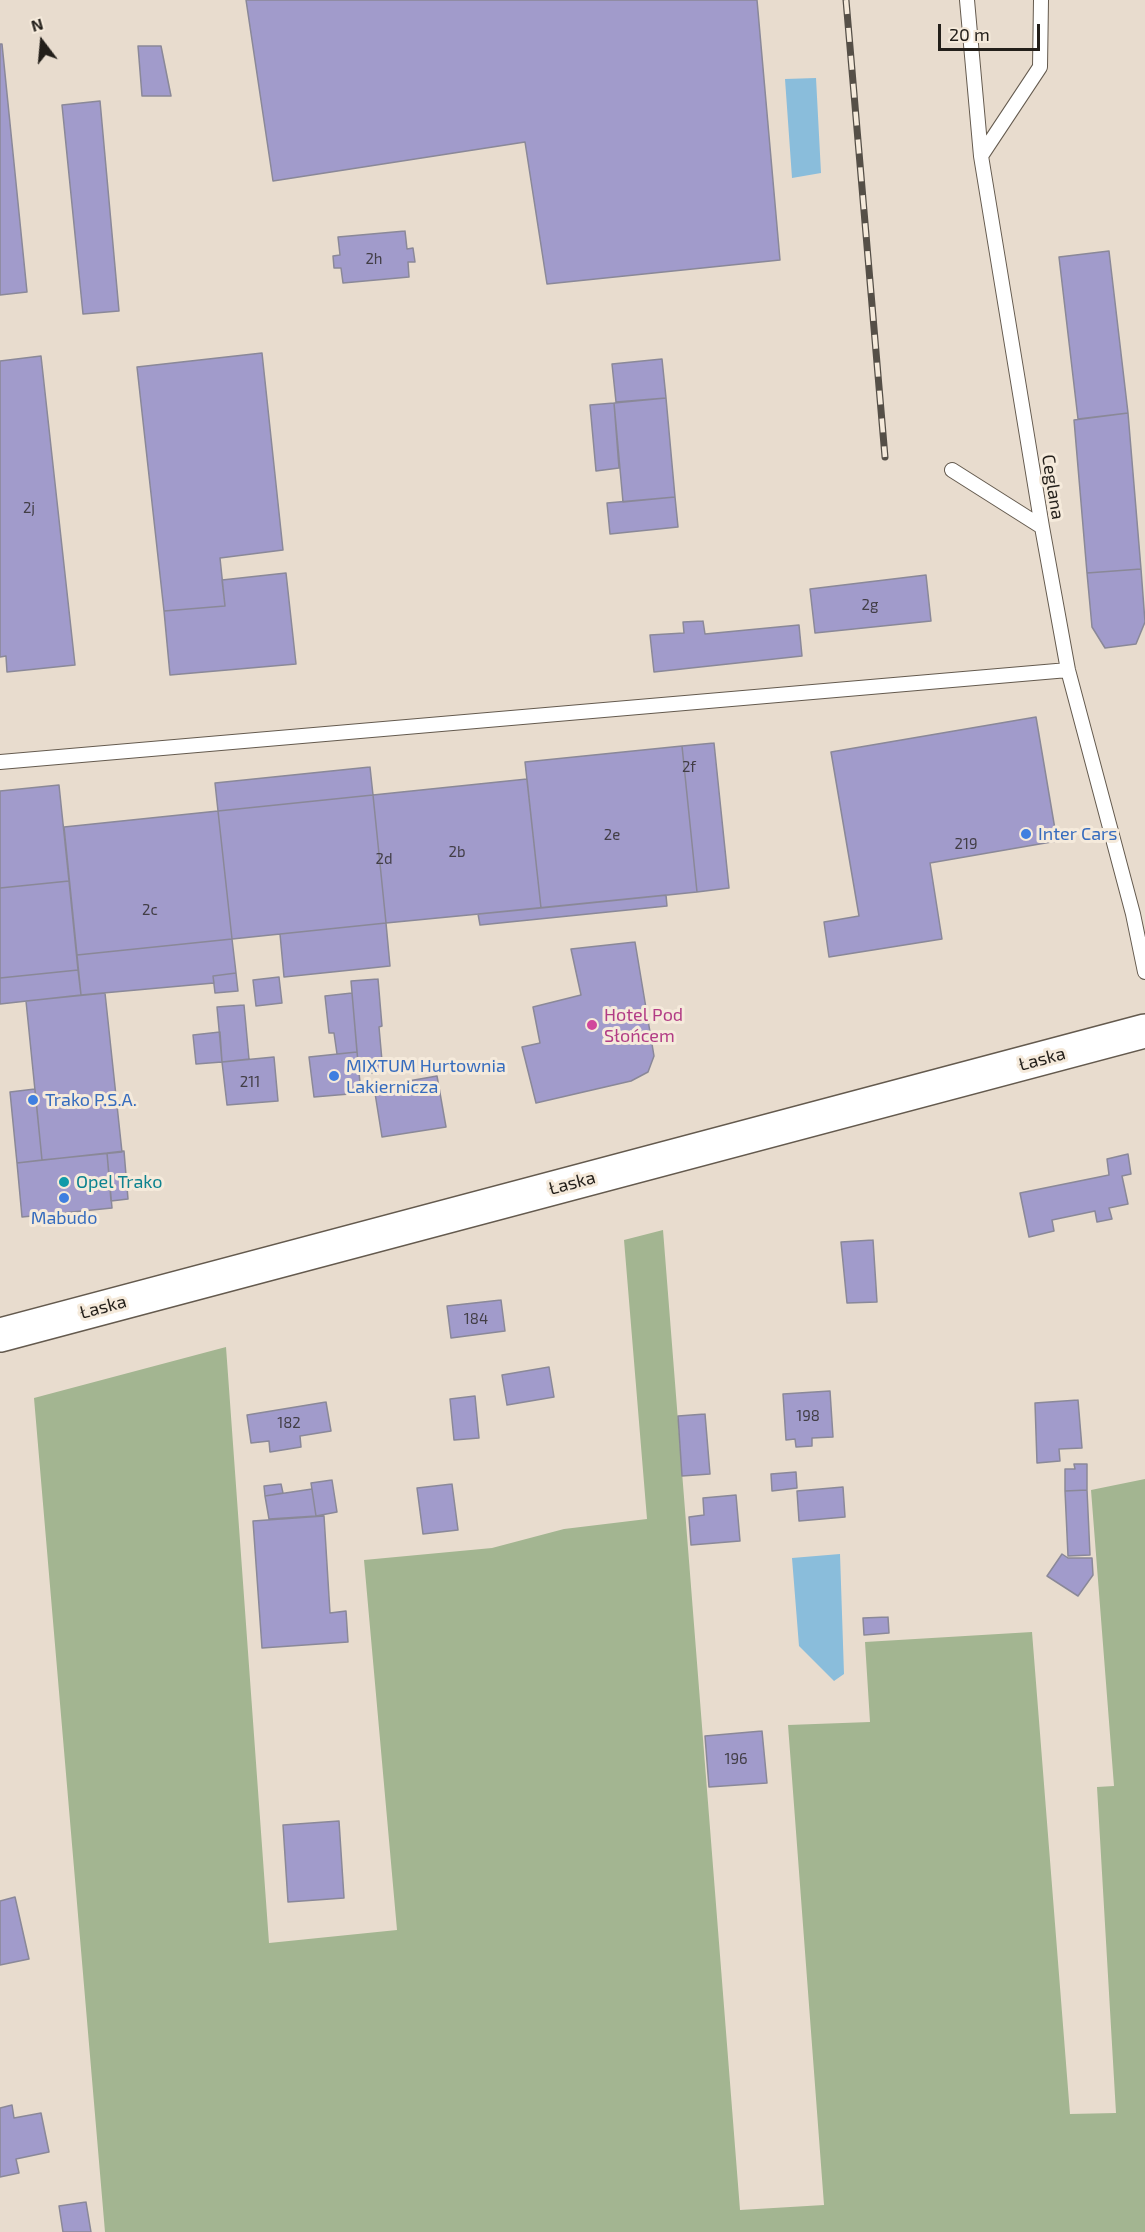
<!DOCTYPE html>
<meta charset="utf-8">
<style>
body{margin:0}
#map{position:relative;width:1145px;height:2232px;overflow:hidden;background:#e8dcce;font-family:"Exo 2",sans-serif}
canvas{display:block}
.north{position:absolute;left:12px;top:12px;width:60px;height:60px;-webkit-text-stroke:4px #f5eadb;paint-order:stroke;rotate:344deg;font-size:16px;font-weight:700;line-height:24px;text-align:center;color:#231f1a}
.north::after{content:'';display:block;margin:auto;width:21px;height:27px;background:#231f1a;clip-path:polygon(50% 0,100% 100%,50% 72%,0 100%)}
.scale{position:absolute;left:938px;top:24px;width:102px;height:27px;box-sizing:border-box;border:3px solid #231f1a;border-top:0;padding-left:8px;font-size:18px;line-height:21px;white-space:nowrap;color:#231f1a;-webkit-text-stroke:4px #f5eadb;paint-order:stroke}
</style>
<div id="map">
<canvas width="1145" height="2232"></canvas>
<div class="north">N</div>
<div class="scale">20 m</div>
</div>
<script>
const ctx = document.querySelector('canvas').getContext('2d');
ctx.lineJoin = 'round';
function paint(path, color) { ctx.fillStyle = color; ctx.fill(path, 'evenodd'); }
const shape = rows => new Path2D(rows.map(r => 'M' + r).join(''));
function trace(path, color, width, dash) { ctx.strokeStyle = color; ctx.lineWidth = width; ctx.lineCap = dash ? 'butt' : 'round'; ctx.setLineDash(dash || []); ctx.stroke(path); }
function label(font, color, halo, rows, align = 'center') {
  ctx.font = font + ' "Exo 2",sans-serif'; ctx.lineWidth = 6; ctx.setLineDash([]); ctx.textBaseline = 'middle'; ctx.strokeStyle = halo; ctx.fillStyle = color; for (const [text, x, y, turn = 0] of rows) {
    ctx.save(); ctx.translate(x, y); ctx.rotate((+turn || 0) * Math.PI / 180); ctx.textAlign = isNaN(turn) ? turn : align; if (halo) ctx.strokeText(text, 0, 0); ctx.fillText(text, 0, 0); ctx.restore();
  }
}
paint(shape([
 [663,1230,740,2210,824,2205,788,1725,870,1722,865,1642,1032,1632,1070,2114,1116,2113,1097,1787,1114,1786,1091,1490,1145,1479,1145,2232,105,2232,34,1398,226,1347,269,1943,397,1930,364,1560,492,1548,564,1529,647,1519,624,1240]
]), '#a3b591');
paint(shape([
 [816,78,821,173,792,178,785,79],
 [840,1554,844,1674,834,1681,799,1646,792,1558]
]), '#8abddb');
const building = shape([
 [246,0,757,0,780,260,547,284,525,142,273,181,246,0],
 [0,44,2,44,27,292,0,295,0,44],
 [138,46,161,46,171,96,142,96,138,46],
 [100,101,119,311,83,314,62,105,100,101],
 [405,231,407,249,413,248,415,262,408,262,409,277,343,283,341,268,334,268,333,256,340,255,338,237,405,231],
 [1109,251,1128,413,1078,419,1059,257,1109,251],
 [262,353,283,550,220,558,225,606,164,611,137,367,262,353],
 [41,356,75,665,7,672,6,656,0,657,0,361,41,356],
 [662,359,666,398,616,402,612,364,662,359],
 [666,398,675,497,623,502,614,403,666,398],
 [614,403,619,468,596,471,590,405,614,403],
 [1128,413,1141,569,1087,573,1074,420,1128,413],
 [675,497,678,527,610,534,607,503,675,497],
 [1141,569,1145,622,1136,644,1105,648,1092,627,1087,573,1141,569],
 [286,573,296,664,170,675,164,611,225,606,222,580,286,573],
 [926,575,931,621,815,633,810,589,926,575],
 [703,621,705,634,799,625,802,656,654,672,650,635,684,633,683,622,703,621],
 [1036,717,1057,841,930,863,942,939,829,957,824,922,859,916,831,752,1036,717],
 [714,743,729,888,697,892,682,746,714,743],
 [682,746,697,892,541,908,525,762,682,746],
 [370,767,373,795,218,811,215,783,370,767],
 [527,779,541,908,386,923,373,795,527,779],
 [59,785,69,881,0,888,0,791,59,785],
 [373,795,386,923,232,939,218,811,373,795],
 [218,811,232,939,77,955,64,827,218,811],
 [69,881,78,970,0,978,0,888,69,881],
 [666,895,667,906,480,925,478,914,666,895],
 [386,923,390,966,284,977,280,934,386,923],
 [232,939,236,973,213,976,214,983,81,995,77,955,232,939],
 [635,942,654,1056,648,1072,631,1081,536,1103,522,1047,540,1043,533,1007,581,995,571,949,635,942],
 [78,970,81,995,0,1004,0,978,78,970],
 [236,973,238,991,215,993,213,976,236,973],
 [279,977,282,1003,256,1006,253,980,279,977],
 [378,979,382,1026,379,1027,383,1072,359,1074,351,981,378,979],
 [105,993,122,1152,42,1160,26,1001,105,993],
 [352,993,357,1052,337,1054,334,1033,329,1033,325,996,352,993],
 [244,1005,249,1059,222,1062,217,1007,244,1005],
 [220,1032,222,1062,196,1064,193,1035,220,1032],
 [357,1052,361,1093,314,1097,309,1057,357,1052],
 [274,1057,278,1101,227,1105,222,1062,274,1057],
 [437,1076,446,1127,382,1137,374,1087,437,1076],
 [35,1089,42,1160,17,1163,10,1092,35,1089],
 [124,1151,128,1199,111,1201,107,1153,124,1151],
 [107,1153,112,1208,22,1217,17,1163,107,1153],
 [1128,1154,1131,1174,1122,1176,1128,1204,1109,1208,1112,1219,1097,1222,1095,1211,1052,1220,1054,1231,1029,1237,1020,1193,1109,1175,1107,1159,1128,1154],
 [873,1240,877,1302,847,1303,841,1242,873,1240],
 [501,1300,505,1331,451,1338,447,1306,501,1300],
 [549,1367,554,1397,507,1405,502,1375,549,1367],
 [830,1391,833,1437,812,1438,812,1446,796,1447,795,1439,786,1440,783,1394,830,1391],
 [475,1396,479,1438,454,1440,450,1399,475,1396],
 [1078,1400,1082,1448,1059,1449,1060,1461,1037,1463,1035,1403,1078,1400],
 [326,1402,331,1431,300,1436,301,1447,270,1452,269,1441,251,1443,247,1415,326,1402],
 [705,1414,710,1474,682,1476,678,1416,705,1414],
 [1074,1464,1087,1464,1087,1490,1065,1491,1065,1469,1075,1469,1074,1464],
 [796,1472,797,1488,772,1491,771,1474,796,1472],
 [332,1480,337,1512,316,1516,311,1483,332,1480],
 [281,1484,283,1493,265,1496,264,1486,281,1484],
 [452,1484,458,1530,423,1534,417,1488,452,1484],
 [843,1487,845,1517,799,1521,797,1491,843,1487],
 [312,1489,316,1516,269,1519,265,1496,312,1489],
 [1087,1490,1090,1555,1068,1556,1065,1491,1087,1490],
 [736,1495,740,1541,691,1545,689,1517,704,1515,703,1498,736,1495],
 [324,1516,330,1613,346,1611,348,1642,262,1648,253,1521,324,1516],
 [1062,1554,1068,1558,1092,1558,1093,1575,1078,1596,1047,1576,1062,1554],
 [888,1617,889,1633,864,1635,863,1618,888,1617],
 [762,1731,767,1783,709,1787,705,1736,762,1731],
 [339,1821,344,1898,288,1902,283,1825,339,1821],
 [15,1897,29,1959,0,1965,0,1901,15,1897],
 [12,2105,14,2118,41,2113,49,2152,16,2159,19,2173,0,2177,0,2108,12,2105],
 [86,2202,91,2232,63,2232,59,2206,86,2202]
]);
paint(building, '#a19bcb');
trace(building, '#8a8898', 1.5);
const service = shape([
 [967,0,981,156,1042,527,1068,670,1133,914,1145,972],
 [981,156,1040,67,1041,0],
 [952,470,1042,527],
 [0,762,1068,670]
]);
const secondary = shape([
 [0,1335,1145,1031]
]);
trace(service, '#645a4e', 16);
trace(secondary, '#645a4e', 36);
trace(service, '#fff', 14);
trace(secondary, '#fff', 33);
const rail = shape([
 [846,0,885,457]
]);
trace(rail, '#554f47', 7);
trace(rail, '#f5eadb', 4.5, [14]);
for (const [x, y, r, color] of [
 [1026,834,6,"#3f7fe0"],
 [592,1025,6,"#d1479c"],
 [334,1076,6,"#3f7fe0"],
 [33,1100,6,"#3f7fe0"],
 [64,1182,6,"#0f9aa8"],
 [64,1198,6,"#3f7fe0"]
]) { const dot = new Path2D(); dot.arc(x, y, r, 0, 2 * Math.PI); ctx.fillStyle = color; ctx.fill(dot); trace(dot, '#f5eadb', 2); }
label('15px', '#423e46', null, [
 ["2h",374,259],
 ["2j",29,508],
 ["2g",870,605],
 ["2f",689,767],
 ["2e",612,835],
 ["219",966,844],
 ["2b",457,852],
 ["2d",384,859],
 ["2c",150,910],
 ["211",250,1082],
 ["184",476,1319],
 ["198",808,1416],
 ["182",289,1423],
 ["196",736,1759]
]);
label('18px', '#231f1a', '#f5eadb', [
 ["Ceglana",1053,487,81],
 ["Łaska",1042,1059,-15],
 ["Łaska",572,1183,-15],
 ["Łaska",103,1307,-15]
]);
label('18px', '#366cbe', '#f5eadb', [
 ["Inter Cars",1038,834],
 ["MIXTUM Hurtownia",346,1066],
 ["Lakiernicza",346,1087],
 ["Trako P.S.A.",45,1100],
 ["Mabudo",64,1218,"center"]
], 'left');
label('18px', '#b23c85', '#f5eadb', [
 ["Hotel Pod",604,1015],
 ["Słońcem",604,1036]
], 'left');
label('18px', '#0d838f', '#f5eadb', [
 ["Opel Trako",76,1182]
], 'left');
</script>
